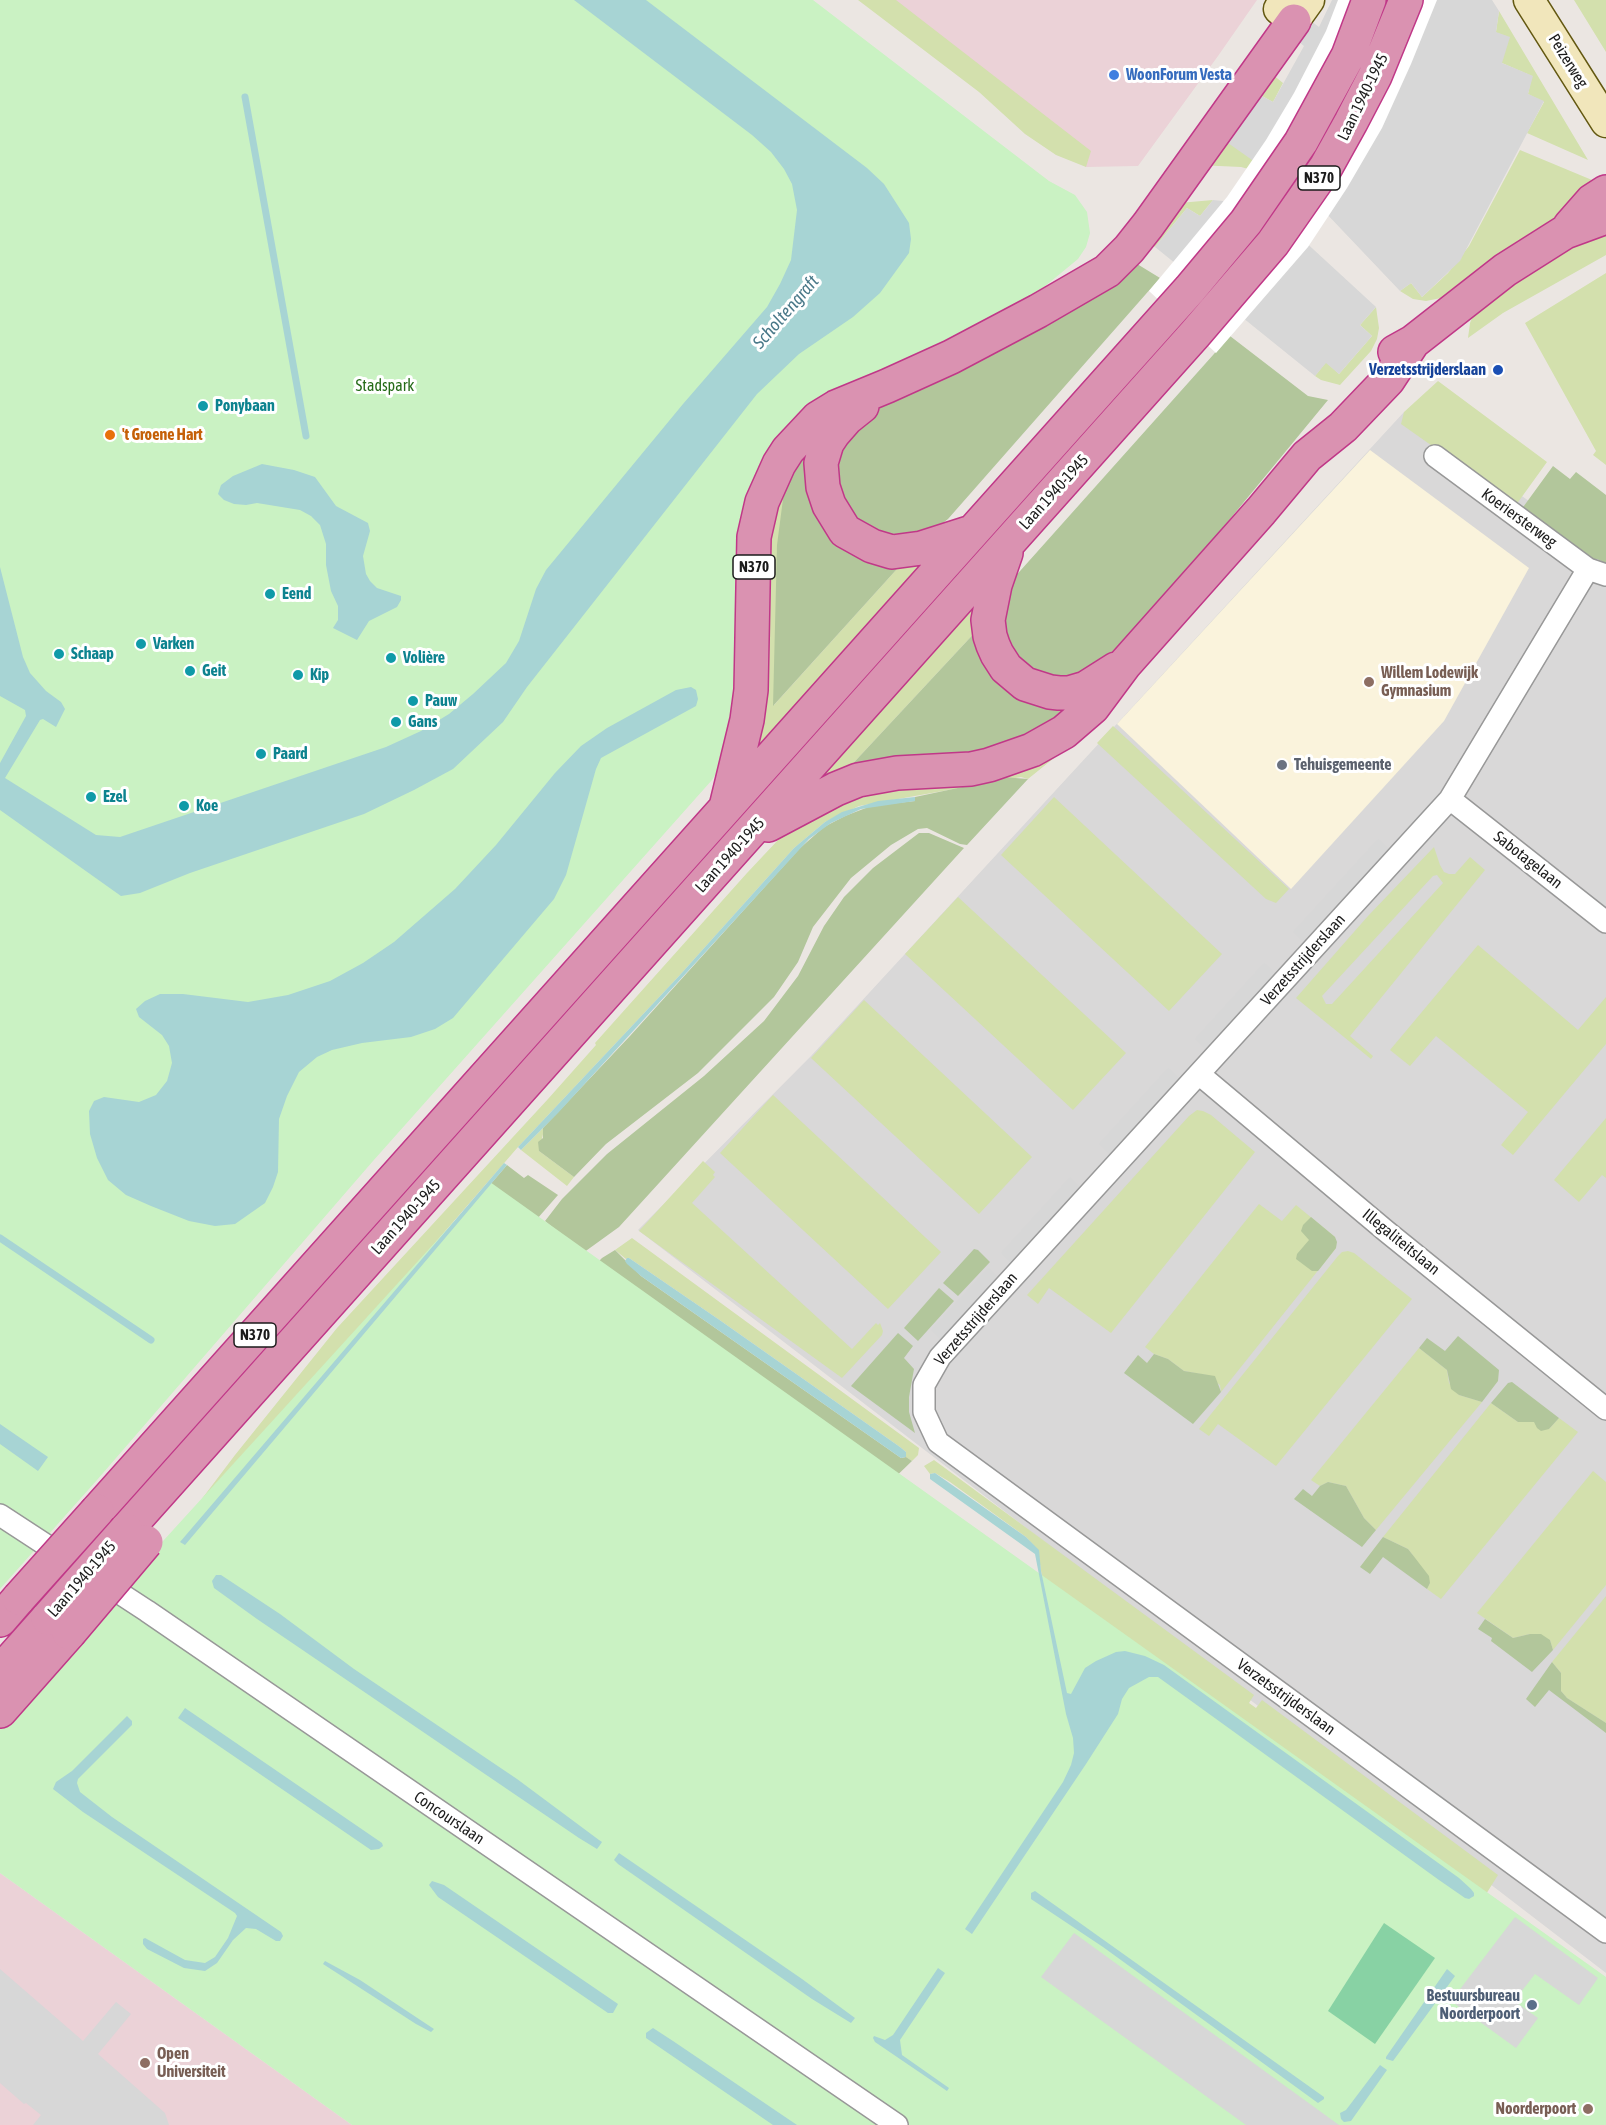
<!DOCTYPE html>
<meta charset="utf-8">
<style>
body{margin:0}
canvas{display:block;background:#ebe6e2}
</style>
<canvas width="1606" height="2125"></canvas>
<script>
const ctx = document.querySelector('canvas').getContext('2d');
ctx.lineJoin = 'round';
function paint(path, color) { ctx.fillStyle = color; ctx.fill(path, 'evenodd'); }
const shape = rows => new Path2D(rows.map(r => 'M' + r).join(''));
function trace(path, color, width, dash) { ctx.strokeStyle = color; ctx.lineWidth = width; ctx.lineCap = dash ? 'butt' : 'round'; ctx.setLineDash(dash || []); ctx.stroke(path); }
function label(font, color, halo, rows, align = 'center') {
  ctx.font = font + ' "Asap Condensed",sans-serif'; ctx.lineWidth = 6; ctx.setLineDash([]); ctx.textBaseline = 'middle'; ctx.strokeStyle = halo; ctx.fillStyle = color; for (const [text, x, y, turn = 0] of rows) {
    ctx.save(); ctx.translate(x, y); ctx.rotate((+turn || 0) * Math.PI / 180); ctx.textAlign = isNaN(turn) ? turn : align; if (halo) ctx.strokeText(text, 0, 0); ctx.fillText(text, 0, 0); ctx.restore();
  }
}
paint(shape([
 [1404,412,1606,556,1606,1973,638,1230,811,1056]
]), '#d9d8d8');
paint(shape([
 [869,0,1257,0,1218,56,1138,166,1086,167],
 [0,1873,352,2125,0,2125]
]), '#ebd2d7');
paint(shape([
 [1370,450,1529,568,1444,721,1291,889,1117,724]
]), '#faf3dc');
paint(shape([
 [858,0,896,0,1091,151,1086,167,1056,155,1025,134,979,92],
 [1574,0,1606,0,1606,52],
 [1499,11,1588,160,1527,133,1544,102,1528,94,1532,76,1502,63,1496,32],
 [1267,70,1283,83,1273,102,1260,95,1275,176,1241,167,1197,165],
 [1520,150,1592,180,1585,194,1575,207,1446,297,1426,301,1413,299,1400,291,1411,283,1422,297,1448,273,1469,246],
 [1213,200,1200,216,1187,208,1155,247,1144,240,1179,203],
 [1606,224,1606,255,1503,313,1468,338,1470,323,1475,311,1528,269],
 [1606,273,1606,465,1593,455,1596,451,1525,323],
 [1376,307,1379,328,1377,339,1371,351,1340,385,1321,380,1315,376,1326,362,1339,374,1372,336,1360,325],
 [1438,381,1547,462,1516,505,1401,424,1404,412],
 [803,447,777,590,774,705,906,559,933,553,736,776,763,533],
 [984,591,980,627,845,772,807,793],
 [1113,726,1289,889,1276,903,1266,899,1097,743],
 [1080,737,1028,779,1021,777,859,806,825,822,794,848,679,976,518,1147,383,1303,167,1545,235,1455,337,1328,548,1099,596,1045,595,1043,747,873,794,823,818,806],
 [1054,797,1222,954,1169,1011,1001,855],
 [1434,847,1440,865,1444,872,1449,874,1455,874,1470,857,1485,870,1350,1036,1373,1056,1371,1059,1296,998,1368,916],
 [1437,875,1443,883,1332,1004,1326,1004,1322,996,1433,876],
 [958,897,1126,1053,1073,1110,905,954],
 [1478,945,1578,1030,1606,997,1606,1044,1513,1155,1501,1145,1528,1112,1436,1036,1410,1066,1390,1050],
 [864,1000,1032,1157,979,1214,811,1058],
 [773,1095,941,1252,888,1309,720,1153],
 [1197,1110,1203,1111,1211,1115,1255,1152,1111,1333,1049,1288,1038,1304,1027,1295,1189,1116],
 [1606,1118,1606,1178,1602,1175,1579,1202,1554,1180],
 [543,1128,544,1130,539,1151,574,1177,567,1186,521,1150],
 [703,1161,715,1172,713,1175,715,1177,692,1203,852,1349,876,1323,878,1325,880,1323,883,1331,882,1335,842,1378,639,1231],
 [1259,1204,1282,1221,1296,1205,1335,1237,1336,1248,1221,1392,1220,1385,1206,1375,1184,1371,1168,1359,1154,1354,1145,1347],
 [632,1238,919,1448,918,1455,912,1461,906,1457,906,1452,900,1447,721,1321,629,1258,626,1259,615,1250],
 [1348,1251,1354,1253,1412,1299,1276,1466,1218,1424,1209,1436,1199,1429,1338,1256,1342,1252],
 [1419,1348,1447,1370,1449,1383,1459,1395,1482,1402,1376,1530,1364,1518,1346,1486,1328,1482,1320,1486,1311,1480],
 [1491,1403,1518,1422,1534,1422,1549,1429,1559,1418,1578,1432,1441,1599,1427,1589,1430,1583,1412,1554,1408,1549,1383,1537],
 [934,1460,1254,1695,1249,1703,1256,1708,1262,1700,1498,1875,1483,1899,1066,1693,1041,1571,1038,1550,1026,1537,950,1482,935,1473,930,1474,924,1466],
 [1593,1471,1606,1482,1606,1585,1553,1650,1550,1640,1530,1634,1513,1638,1477,1613],
 [1606,1596,1606,1723,1567,1698,1561,1691,1561,1673,1552,1662]
]), '#d3e0ad');
paint(shape([
 [1129,259,1160,278,948,519,939,526,906,538,872,532,845,509,833,465,861,415],
 [1230,336,1308,396,1328,400,1141,627,1090,675,1047,678,1018,661,1002,633,1012,580],
 [818,437,811,483,906,559,773,706,777,545,783,499,793,469],
 [1553,466,1570,479,1576,472,1606,495,1606,563,1597,559,1591,559,1521,510],
 [980,627,987,655,1088,699,1001,752,845,772],
 [1002,777,1028,779,967,845,960,844,927,828,918,829,891,845,851,878,813,927,798,962,774,997,698,1073,606,1144,574,1177,539,1151,538,1142,543,1138,543,1128,630,1036,799,849,824,827,845,816,871,806,915,801,915,797,972,785],
 [919,833,929,833,964,848,619,1227,583,1253,545,1221,562,1199,607,1154,704,1076,764,1021,798,976,824,926,844,897,873,868],
 [507,1165,524,1178,528,1175,558,1195,530,1227,445,1237],
 [1311,1217,1335,1237,1337,1242,1336,1248,1318,1271,1312,1271,1296,1259,1297,1254,1309,1240,1301,1231,1303,1225],
 [974,1249,978,1250,990,1262,958,1296,943,1283],
 [615,1250,641,1276,901,1458,906,1457,912,1461,854,1517,592,1268,602,1258],
 [939,1288,954,1301,918,1341,904,1328],
 [898,1333,913,1346,904,1358,914,1369,909,1397,909,1412,915,1433,851,1386],
 [1458,1336,1499,1370,1498,1381,1482,1402,1459,1395,1451,1389,1447,1370,1419,1348,1427,1338,1445,1351],
 [1154,1354,1168,1359,1184,1371,1215,1376,1221,1392,1193,1424,1124,1373,1138,1355,1147,1363],
 [1512,1382,1559,1418,1549,1429,1541,1431,1537,1428,1534,1422,1518,1422,1491,1403,1508,1383],
 [1328,1482,1346,1486,1364,1518,1376,1530,1362,1547,1294,1499,1303,1489,1312,1496,1320,1486],
 [1383,1537,1408,1549,1412,1554,1429,1576,1430,1583,1427,1589,1383,1557,1370,1574,1360,1567],
 [1485,1619,1513,1638,1530,1634,1541,1634,1550,1640,1553,1650,1532,1672,1491,1641,1492,1638,1478,1629],
 [1552,1662,1561,1673,1561,1691,1567,1698,1606,1723,1606,1733,1549,1690,1535,1707,1526,1699]
]), '#b2c69b');
paint(shape([
 [0,0,813,0,1049,181,1075,195,1087,212,1090,233,1086,247,1078,259,1044,287,1009,310,794,429,742,649,728,754,712,780,373,1161,97,1480,0,1589],
 [490,1182,1606,1977,1606,2125,352,2125,0,1873,0,1720]
]), '#caf2c3');
paint(shape([
 [1384,1923,1435,1958,1375,2044,1328,2011]
]), '#88d2a4');
paint(shape([
 [1332,0,1492,0,1499,11,1496,32,1510,37,1502,63,1533,76,1528,94,1544,101,1460,261,1422,297,1411,283,1400,291,1323,210,1228,143,1260,95,1273,102,1304,46,1291,36,1311,21,1319,27],
 [1213,200,1233,202,1288,226,1376,307,1360,325,1372,336,1339,374,1326,363,1315,376,1155,247,1187,208,1200,216],
 [1378,839,1390,850,1305,943,1293,932],
 [1264,963,1276,974,1207,1050,1195,1039],
 [1168,1068,1180,1079,1111,1155,1099,1144],
 [1070,1177,1081,1188,1012,1264,1001,1253],
 [988,1268,999,1278,942,1340,931,1330],
 [1515,1917,1598,1978,1579,2005,1535,1974,1514,2001,1538,2018,1516,2048,1451,2001],
 [1074,1933,1339,2125,1246,2125,1041,1977],
 [0,1969,83,2041,116,2002,131,2014,98,2054,165,2113,169,2125,33,2125,41,2115,26,2103,24,2104,0,2083]
]), '#d7d7d7');
paint(shape([
 [574,0,646,0,867,168,884,184,909,223,911,239,909,253,880,293,853,317,799,354,757,394,527,687,503,722,453,769,414,790,364,814,190,873,140,893,121,896,0,810,0,763,26,716,25,710,0,696,0,567,23,657,30,673,46,691,61,702,65,709,56,727,43,719,40,720,5,778,96,835,120,837,386,747,421,731,449,714,473,694,506,663,519,641,536,589,546,570,683,404,767,307,780,284,791,260,797,210,792,184,784,169,771,152,752,135],
 [262,464,294,470,315,477,336,506,368,523,370,531,363,556,366,574,370,581,377,588,401,596,401,600,397,607,369,621,357,640,333,628,338,620,338,606,331,591,326,565,326,544,320,525,311,516,300,510,257,503,246,505,234,504,224,500,218,494,221,485,233,476],
 [691,687,696,690,698,699,696,706,601,758,596,769,566,875,554,899,453,1018,435,1029,411,1037,362,1043,332,1050,317,1057,299,1072,287,1096,279,1119,278,1172,273,1187,265,1203,235,1224,215,1226,189,1221,151,1206,126,1195,108,1180,97,1158,90,1134,89,1111,94,1101,104,1097,139,1102,156,1095,167,1081,172,1063,169,1046,162,1035,139,1017,136,1009,145,1001,160,994,183,994,248,1002,288,995,330,981,363,963,394,942,455,889,496,845,555,773,581,746,607,728,676,690],
 [915,797,915,801,861,809,831,823,809,839,558,1113,521,1150,518,1147,679,976,794,848,825,822,842,812,878,801],
 [504,1163,507,1165,185,1545,180,1542],
 [627,1258,629,1258,721,1321,900,1447,906,1452,906,1457,901,1458,641,1276,627,1264,625,1261],
 [0,1424,48,1457,38,1471,0,1444],
 [935,1473,1026,1537,1039,1550,1041,1571,1067,1693,1071,1694,1085,1668,1096,1661,1116,1652,1125,1651,1145,1656,1164,1665,1459,1878,1471,1889,1474,1893,1474,1896,1469,1899,1465,1898,1439,1880,1158,1677,1149,1677,1129,1688,1122,1699,1118,1714,1086,1764,972,1934,965,1929,1063,1782,1071,1765,1074,1753,1073,1738,1066,1714,1035,1554,930,1479,930,1474],
 [216,1575,221,1575,280,1614,354,1669,517,1779,599,1840,602,1842,600,1845,597,1849,579,1838,257,1619,214,1588,212,1581],
 [185,1708,382,1843,383,1846,379,1849,371,1850,178,1718],
 [127,1716,132,1721,132,1725,78,1779,77,1783,80,1792,112,1817,281,1932,283,1936,280,1941,276,1941,256,1929,246,1928,233,1940,217,1963,205,1971,184,1968,147,1949,143,1944,143,1939,145,1938,185,1960,205,1963,215,1957,228,1938,237,1916,235,1913,83,1812,53,1789,56,1782,72,1771],
 [619,1853,802,1979,855,2018,851,2023,812,1999,618,1864,614,1860],
 [432,1881,444,1885,618,2004,613,2013,608,2013,438,1897,429,1885],
 [1035,1891,1324,2097,1324,2099,1318,2103,1103,1947,1031,1899,1031,1893],
 [325,1961,360,1980,434,2029,431,2032,416,2024,323,1964],
 [938,1968,945,1973,900,2040,902,2055,949,2088,947,2091,875,2042,873,2038,874,2036,885,2040,893,2035],
 [1447,1969,1455,1976,1393,2061,1386,2059,1386,2057],
 [653,2028,673,2041,797,2125,773,2125,646,2038,646,2033],
 [1380,2065,1387,2070,1351,2121,1344,2122,1341,2119,1340,2113,1346,2110]
]), '#a7d4d4');
paint(shape([
 [1338,0,1437,0,1411,64,1382,128,1347,188,1308,247,1216,353,1149,291,1227,197,1266,140,1294,93,1326,31]
]), '#fff');
trace(shape([
 [245,97,306,436],
 [0,1238,151,1340]
]), '#a7d4d4', 7);
const street = shape([
 [1435,456,1588,569,1606,575],
 [1588,569,1450,799,940,1357,924,1385,924,1412,938,1442,1606,1932],
 [1450,799,1606,922],
 [1199,1074,1386,1231,1606,1409],
 [0,1515,147,1611,897,2125]
]);
const secondary = shape([
 [1285,0,1279,9,1294,21,1309,0],
 [1529,0,1606,122]
]);
const highway = shape([
 [1570,226,1592,201,1606,192],
 [1395,352,1413,342,1505,270,1565,232,1606,217],
 [862,406,847,418,833,434,827,443,821,463,823,487,829,505,845,531,872,546,892,552,922,548,972,532],
 [1006,553,995,585,988,620,990,636,993,645,997,654,1006,668,1025,684,1050,692,1059,693,1069,693,1086,688,1116,669],
 [726,807,747,720,751,690,754,537,762,502,779,464,788,450,818,418,836,407,887,386,951,357,1038,311,1107,271,1129,249,1148,225,1294,21],
 [768,825,836,789,858,780,897,773,971,769,989,765,1032,750,1064,732,1093,707,1125,664,1261,511,1307,456,1343,427,1388,380,1413,342],
 [97,1511,1190,289,1246,222,1301,142,1348,56,1369,0],
 [126,1530,1195,334,1273,243,1326,167,1351,122,1375,76,1406,0],
 [0,1620,19,1598],
 [0,1672,48,1618],
 [0,1711,69,1633]
]);
trace(street, '#989898', 24);
trace(secondary, '#635811', 33);
trace(highway, '#c03888', 36);
trace(street, '#fff', 21);
trace(secondary, '#f1e6bb', 30);
trace(highway, '#da92b1', 33);
const highwayBridge = shape([
 [19,1598,97,1511],
 [48,1618,126,1530],
 [69,1633,146,1542]
]);
trace(highwayBridge, '#c03888', 36, []);
trace(highwayBridge, '#da92b1', 33);
for (const [x, y, r, color] of [
 [1114,75,6,"#3f7fe0"],
 [1498,370,6,"#1a4fb4"],
 [203,406,6,"#0f9aa8"],
 [110,435,6,"#e8710a"],
 [270,594,6,"#0f9aa8"],
 [141,644,6,"#0f9aa8"],
 [59,654,6,"#0f9aa8"],
 [391,658,6,"#0f9aa8"],
 [190,671,6,"#0f9aa8"],
 [298,675,6,"#0f9aa8"],
 [1369,682,6,"#8d6e63"],
 [413,701,6,"#0f9aa8"],
 [396,722,6,"#0f9aa8"],
 [261,754,6,"#0f9aa8"],
 [1282,765,6,"#6b7280"],
 [91,797,6,"#0f9aa8"],
 [184,806,6,"#0f9aa8"],
 [1532,2005,6,"#5c6f8a"],
 [145,2063,6,"#8d6e63"],
 [1588,2109,6,"#8d6e63"]
]) { const dot = new Path2D(); dot.arc(x, y, r, 0, 2 * Math.PI); ctx.fillStyle = color; ctx.fill(dot); trace(dot, '#fff', 2); }
for (const [x, y, w] of [
 [1319,178,42],
 [754,567,42],
 [255,1335,42]
]) { const box = new Path2D(); box.roundRect(x - w / 2, y - 12, w, 24, 4.5); ctx.fillStyle = '#fff'; ctx.fill(box); trace(box, '#1b1b1b', 1.5); }
label('bold 15px', '#1b1b1b', null, [
 ["N370",1319,178],
 ["N370",754,567],
 ["N370",255,1335]
]);
label('16px', '#1b1b1b', '#fff', [
 ["Peizerweg",1568,61,58],
 ["Laan 1940-1945",1363,97,-64],
 ["Laan 1940-1945",1054,492,-48],
 ["Koeriersterweg",1519,518,36],
 ["Laan 1940-1945",730,855,-48],
 ["Sabotagelaan",1528,860,38],
 ["Verzetsstrijderslaan",1303,960,-48],
 ["Laan 1940-1945",406,1217,-48],
 ["Illegaliteitslaan",1401,1242,39],
 ["Verzetsstrijderslaan",976,1319,-49],
 ["Laan 1940-1945",82,1579,-49],
 ["Verzetsstrijderslaan",1286,1697,36],
 ["Concourslaan",449,1818,34]
]);
label('bold 16px', '#366cbe', '#fff', [
 ["WoonForum Vesta",1126,75]
], 'left');
label('bold 16px', '#164399', '#fff', [
 ["Verzetsstrijderslaan",1486,370]
], 'right');
label('16px', '#256b18', '#fff', [
 ["Stadspark",385,386]
]);
label('bold 16px', '#0d838f', '#fff', [
 ["Ponybaan",215,406],
 ["Eend",282,594],
 ["Varken",153,644],
 ["Schaap",71,654],
 ["Volière",403,658],
 ["Geit",202,671],
 ["Kip",310,675],
 ["Pauw",425,701],
 ["Gans",408,722],
 ["Paard",273,754],
 ["Ezel",103,797],
 ["Koe",196,806]
], 'left');
label('bold 16px', '#c56008', '#fff', [
 ["'t Groene Hart",122,435]
], 'left');
label('bold 16px', '#785e54', '#fff', [
 ["Willem Lodewijk",1381,673],
 ["Gymnasium",1381,691],
 ["Open",157,2054],
 ["Universiteit",157,2072],
 ["Noorderpoort",1576,2109,"right"]
], 'left');
label('bold 16px', '#5b616d', '#fff', [
 ["Tehuisgemeente",1294,765]
], 'left');
label('bold 16px', '#4e5e75', '#fff', [
 ["Bestuursbureau",1520,1996],
 ["Noorderpoort",1520,2014]
], 'right');
label('italic 18px', '#4a7989', '#fff', [
 ["Scholtengraft",786,312,-49]
]);
</script>
